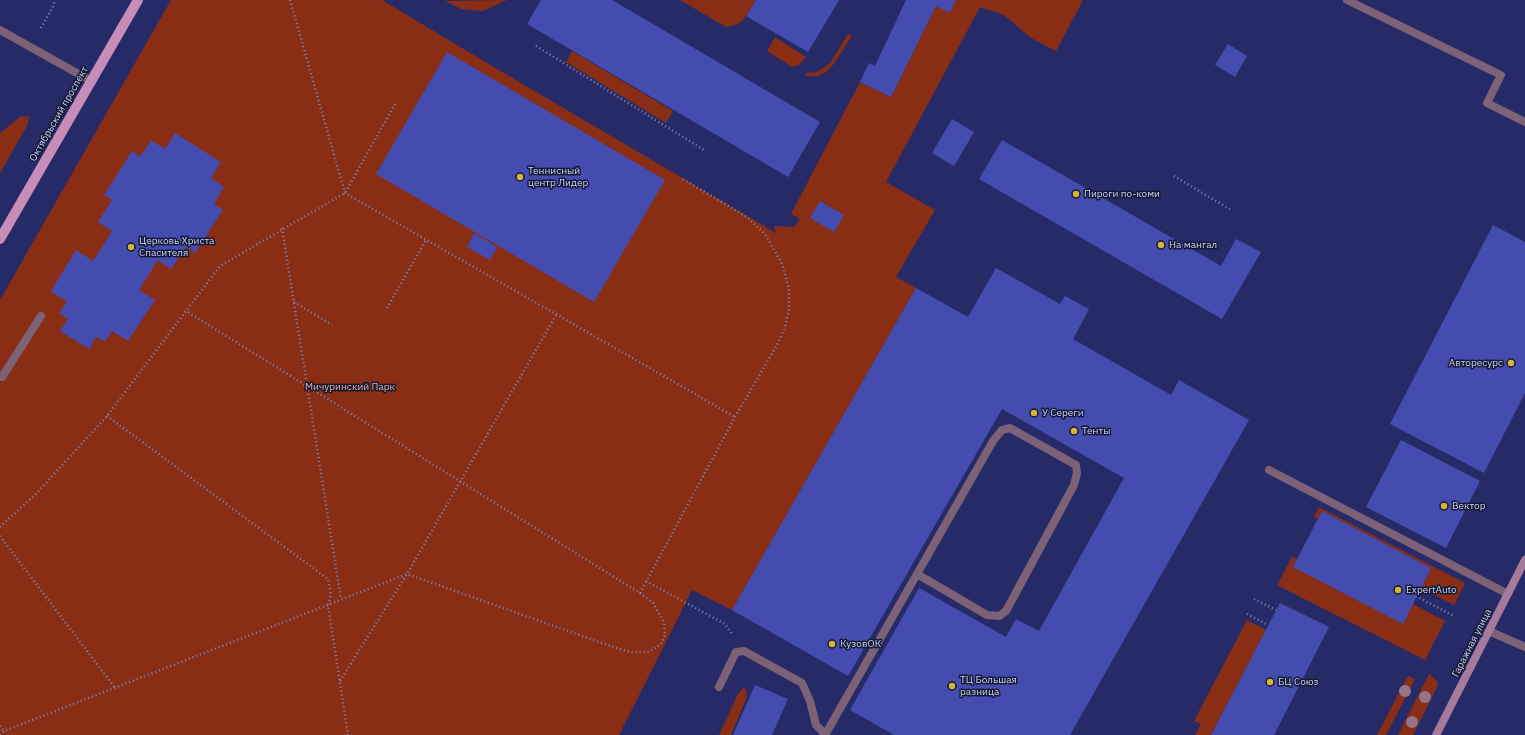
<!DOCTYPE html>
<meta charset="utf-8">
<style>
body{margin:0}
canvas{display:block;background:#262b67}
</style>
<canvas width="1525" height="735"></canvas>
<script>
const ctx = document.querySelector('canvas').getContext('2d');
ctx.lineJoin = 'round';
function paint(path, color) { ctx.fillStyle = color; ctx.fill(path, 'evenodd'); }
const shape = rows => new Path2D(rows.map(r => 'M' + r).join(''));
function trace(path, color, width, dash) { ctx.strokeStyle = color; ctx.lineWidth = width; ctx.lineCap = dash ? 'butt' : 'round'; ctx.setLineDash(dash || []); ctx.stroke(path); }
function label(font, color, halo, rows, align = 'center') {
  ctx.font = font + ' "IBM Plex Sans",sans-serif'; ctx.lineWidth = 3; ctx.setLineDash([]); ctx.textBaseline = 'middle'; ctx.strokeStyle = halo; ctx.fillStyle = color; for (const [text, x, y, turn = 0] of rows) {
    ctx.save(); ctx.translate(x, y); ctx.rotate((+turn || 0) * Math.PI / 180); ctx.textAlign = isNaN(turn) ? turn : align; if (halo) ctx.strokeText(text, 0, 0); ctx.fillText(text, 0, 0); ctx.restore();
  }
}
paint(shape([
 [171,0,382,0,492,66,776,233,774,226,794,227,800,219,791,214,860,82,891,97,936,6,956,0,1083,0,1056,51,1031,38,1004,15,980,7,886,182,935,210,896,277,916,288,732,610,692,590,619,735,0,735,0,300],
 [507,0,483,11,461,9,445,1],
 [680,0,756,0,743,20,738,24,726,27],
 [848,34,852,36,833,65,826,72,817,76,806,76,806,73,817,72,830,63],
 [775,37,806,57,799,65,792,67,767,51],
 [572,51,673,111,666,123,566,62],
 [29,116,27,126,0,173,0,133,20,117],
 [1319,507,1465,583,1454,605,1421,588,1431,568,1322,511,1318,519,1314,517],
 [1292,557,1297,559,1293,567,1413,604,1445,621,1425,660,1277,585],
 [1247,620,1266,630,1211,735,1195,735,1201,724,1194,721],
 [1429,674,1437,681,1438,685,1413,735,1398,735],
 [1408,676,1415,679,1386,735,1377,735],
 [743,688,746,689,747,697,731,735,719,735,738,694]
]), '#892d15');
paint(shape([
 [541,0,612,0,820,122,788,177,527,24],
 [756,0,839,0,808,52,746,16],
 [906,0,956,0,950,13,936,6,891,97,860,82,869,63,875,66],
 [1228,44,1247,56,1235,77,1215,65],
 [447,52,665,180,594,302,376,174],
 [952,119,974,132,954,166,932,153],
 [175,133,221,162,211,178,224,187,214,204,223,210,195,253,186,247,171,269,158,260,139,290,155,300,128,341,112,331,105,342,96,337,89,349,60,331,68,319,59,313,67,302,51,291,76,250,93,261,112,231,98,222,112,200,104,195,132,151,140,157,151,140,165,149],
 [1002,140,1221,266,1236,239,1261,252,1222,319,979,179],
 [820,201,844,215,834,232,810,218],
 [1493,225,1525,242,1525,393,1484,473,1390,424],
 [474,233,497,247,490,260,467,247],
 [996,268,1060,304,1065,296,1089,309,1073,339,1171,395,1179,380,1249,420,1070,735,894,735,850,710,919,588,1006,637,1016,619,1039,631,1124,478,1002,409,848,676,732,610,916,288,968,317],
 [1401,440,1480,481,1446,548,1366,507],
 [1322,511,1431,568,1403,624,1293,567],
 [1280,603,1329,627,1274,735,1211,735],
 [755,685,788,699,772,735,733,735]
]), '#444daf');
trace(shape([
 [290,0,345,193,735,417],
 [41,28,54,5,54,0],
 [536,46,704,150],
 [1174,176,1231,210],
 [282,228,341,599],
 [294,302,332,325],
 [387,308,426,240],
 [107,416,328,579,331,595,328,605,348,735],
 [0,527,36,494,107,416,220,266,345,193,395,104],
 [0,536,115,688],
 [646,581,725,624,733,635],
 [640,593,735,417,777,345,784,330,789,310,789,289,782,264,765,234,747,217,681,178],
 [1416,596,1454,616],
 [1254,599,1276,610],
 [1247,614,1268,625],
 [340,681,407,574,556,315],
 [0,726,4,731],
 [0,735,4,731,407,574,616,648,632,652,649,652,662,643,665,635,664,622,653,603,640,593,186,311]
]), '#8188b7', 2.5, [1, 3]);
trace(shape([
 [1347,0,1501,75,1487,103,1525,122],
 [0,377,2,377,41,316],
 [1269,470,1508,594],
 [1489,631,1525,647],
 [719,687,736,652,744,651,802,683,810,701,816,725,826,735],
 [825,735,993,441,1002,430,1010,428,1076,465,1077,473,1074,485,1006,611,999,616,987,615,917,574]
]), '#7d6176', 8);
trace(shape([
 [0,30,91,81]
]), '#7d6176', 8);
trace(shape([
 [1436,735,1525,560]
]), '#a57a9b', 8);
trace(shape([
 [0,239,138,0]
]), '#c58db8', 10);
ctx.fillStyle = '#937587';
for (const [x, y] of [
 [1405,691],
 [1425,697],
 [1412,722]
]) { ctx.beginPath(); ctx.arc(x, y, 6, 0, 2 * Math.PI); ctx.fill(); }
for (const [x, y, r, color] of [
 [520,177,4,"#d4b635"],
 [1076,194,4,"#d4b635"],
 [1161,245,4,"#d4b635"],
 [131,247,4,"#d4b635"],
 [1511,363,4,"#d4b635"],
 [1034,413,4,"#d4b635"],
 [1074,431,4,"#d4b635"],
 [1444,506,4,"#d4b635"],
 [1398,590,4,"#d4b635"],
 [832,644,4,"#d4b635"],
 [1270,682,4,"#d4b635"],
 [952,686,4,"#d4b635"]
]) { const dot = new Path2D(); dot.arc(x, y, r, 0, 2 * Math.PI); ctx.fillStyle = color; ctx.fill(dot); trace(dot, '#141833', 1.5); }
label('10px', '#cbd4f9', '#141833', [
 ["Октябрьский проспект",59,114,-60],
 ["Гаражная улица",1472,643,-63]
]);
label('10px', '#cbd4f9', '#141833', [
 ["Теннисный",528,171],
 ["центр Лидер",528,183],
 ["Пироги по-коми",1084,194],
 ["Церковь Христа",139,241],
 ["Спасителя",139,253],
 ["На мангал",1169,245],
 ["Авторесурс",1503,363,"right"],
 ["У Сереги",1042,413],
 ["Тенты",1082,431],
 ["Вектор",1452,506],
 ["ExpertAuto",1406,590],
 ["КузовОК",840,644],
 ["ТЦ Большая",960,680],
 ["разница",960,692],
 ["БЦ Союз",1278,682]
], 'left');
label('10px', '#edb1a2', '#141833', [
 ["Мичуринский Парк",350,387]
]);
</script>
